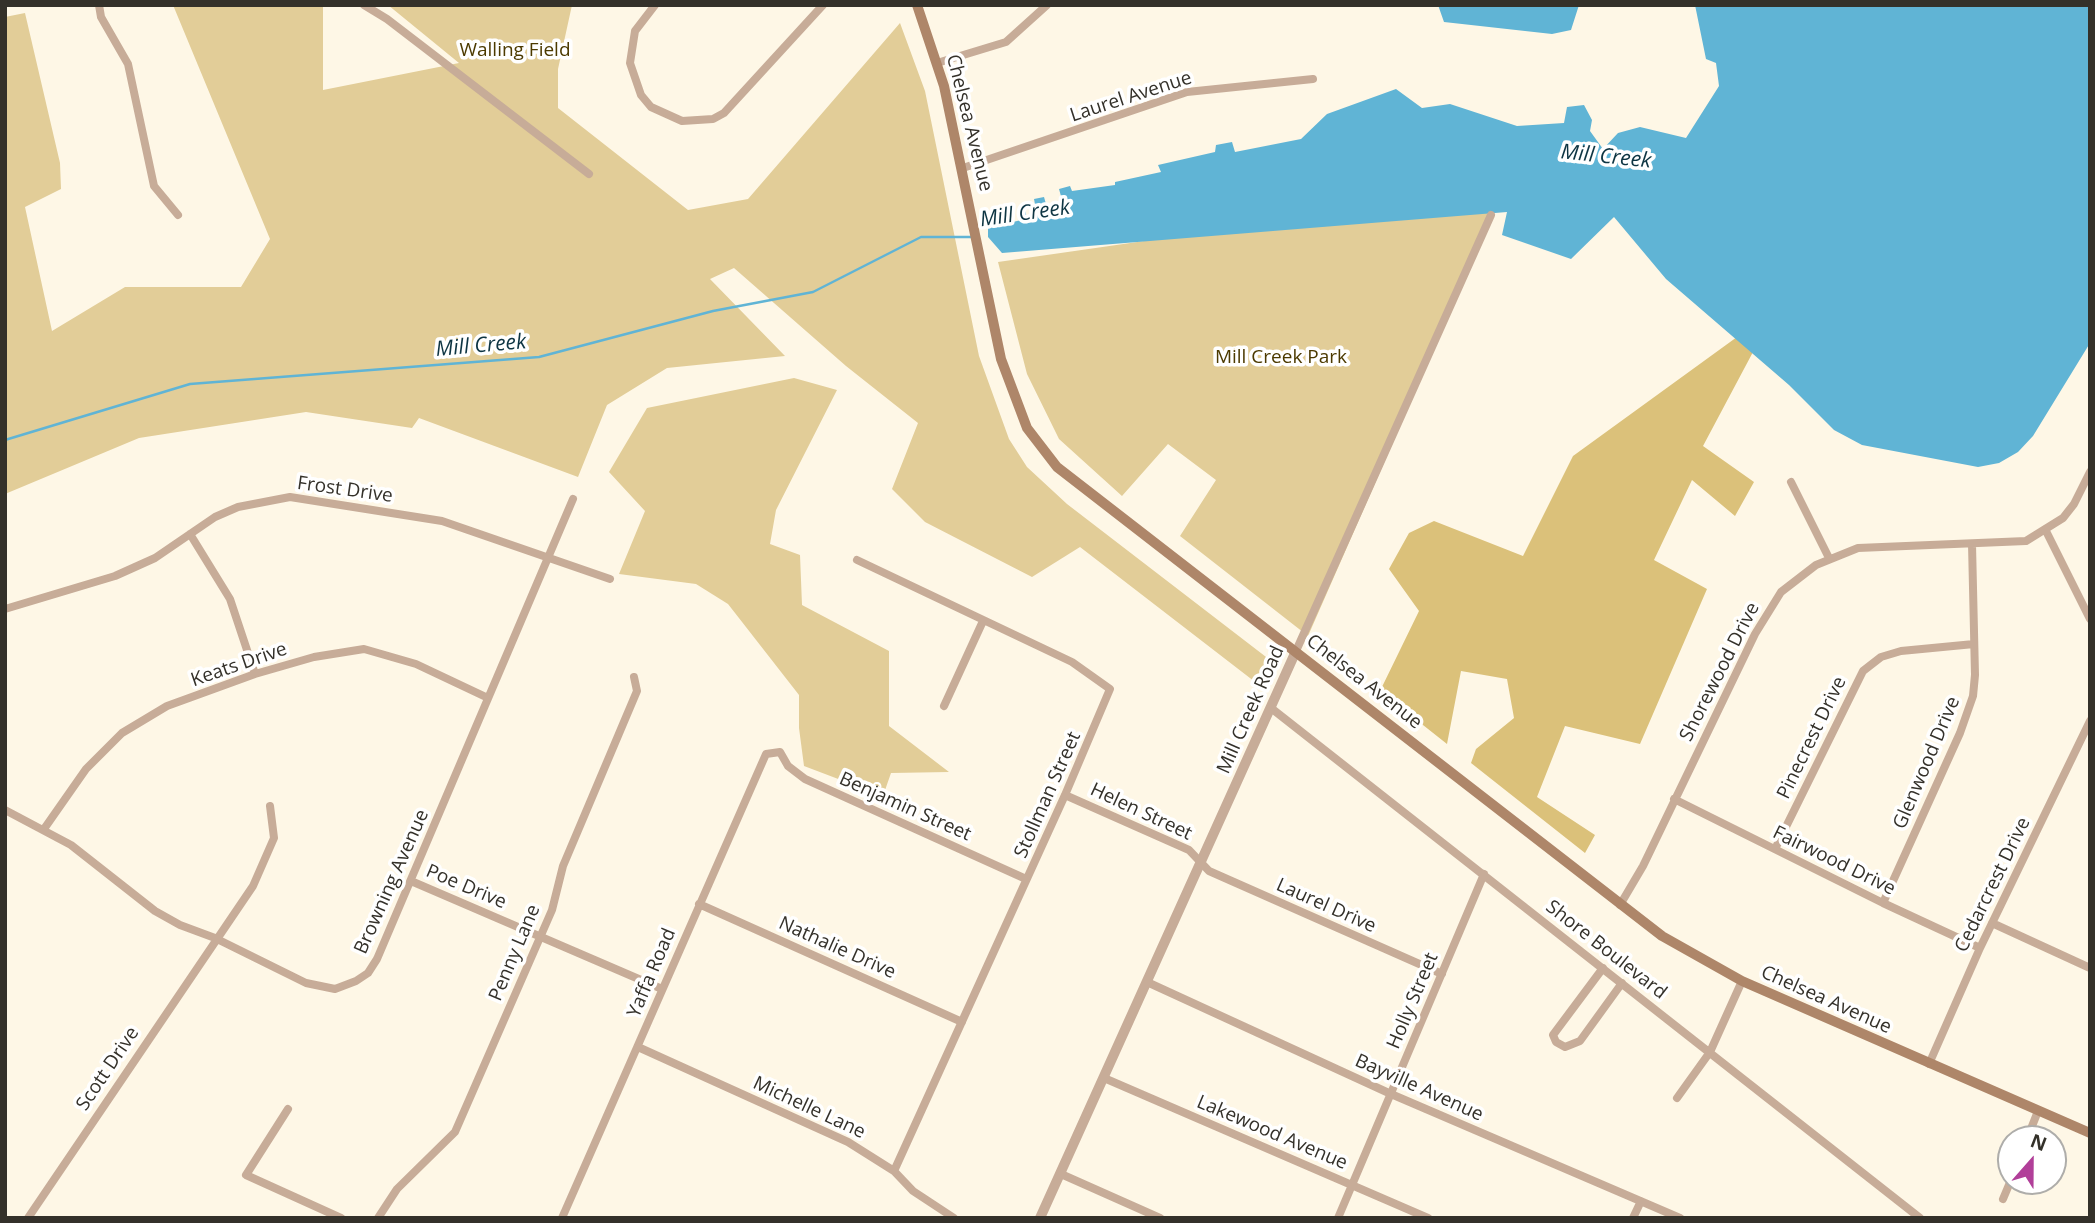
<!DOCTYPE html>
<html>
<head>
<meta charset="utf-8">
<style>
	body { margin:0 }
	#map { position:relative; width:2095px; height:1223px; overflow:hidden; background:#fef7e6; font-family:"Open Sans",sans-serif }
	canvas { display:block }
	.frame { position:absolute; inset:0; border:7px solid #34312a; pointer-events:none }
	.north { position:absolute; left:1997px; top:1125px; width:70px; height:70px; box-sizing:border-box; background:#fff; border:2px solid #aeadaa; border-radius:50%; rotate:21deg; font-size:19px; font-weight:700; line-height:28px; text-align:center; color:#34312a }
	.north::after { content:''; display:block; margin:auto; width:24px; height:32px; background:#b13f99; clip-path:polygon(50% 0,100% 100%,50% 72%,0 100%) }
</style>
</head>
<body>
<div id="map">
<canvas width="2095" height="1223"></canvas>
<div class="frame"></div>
<div class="north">N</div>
</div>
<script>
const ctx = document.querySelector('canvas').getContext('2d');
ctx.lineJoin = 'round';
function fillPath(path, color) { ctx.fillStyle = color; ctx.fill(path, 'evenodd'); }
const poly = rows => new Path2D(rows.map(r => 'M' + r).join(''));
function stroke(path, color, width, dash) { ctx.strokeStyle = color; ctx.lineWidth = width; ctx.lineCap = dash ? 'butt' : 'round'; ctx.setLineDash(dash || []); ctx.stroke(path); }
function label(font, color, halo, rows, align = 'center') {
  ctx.font = font + ' "Open Sans",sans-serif'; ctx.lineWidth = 7; ctx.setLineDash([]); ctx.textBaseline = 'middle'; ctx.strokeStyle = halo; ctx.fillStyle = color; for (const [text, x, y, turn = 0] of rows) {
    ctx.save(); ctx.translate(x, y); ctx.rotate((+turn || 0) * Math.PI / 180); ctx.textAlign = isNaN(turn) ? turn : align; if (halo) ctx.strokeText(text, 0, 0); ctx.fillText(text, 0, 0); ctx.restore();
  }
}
const green = poly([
	[173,5,323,5,323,90,459,63,388,5,572,5,558,69,558,108,688,210,748,199,900,23,925,91,979,356,1009,439,1027,467,1067,504,1270,660,1259,685,1080,547,1032,577,925,522,892,489,918,423,846,366,734,268,710,279,785,356,667,368,607,405,578,477,419,418,412,428,306,412,139,438,5,494,5,17,25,13,60,163,61,189,25,207,52,331,125,287,241,287,270,239],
	[1381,207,1496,208,1308,636,1180,536,1216,480,1168,444,1122,496,1059,439,1027,374,998,262],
	[794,378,837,390,776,510,770,544,800,555,802,605,889,651,889,726,949,772,891,773,883,796,804,766,799,728,799,695,728,604,696,584,619,574,645,511,609,472,647,408]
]);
const forest = poly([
	[1737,337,1753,352,1703,446,1754,482,1735,516,1692,480,1654,560,1707,589,1640,744,1565,726,1537,797,1595,835,1585,853,1471,763,1476,749,1514,718,1507,679,1461,671,1447,744,1380,691,1419,611,1389,569,1409,533,1434,521,1523,556,1573,456]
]);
const water = poly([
	[1438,5,1579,5,1571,30,1552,34,1444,22],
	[1695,5,2090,5,2090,343,2033,436,2018,452,1999,463,1978,467,1862,445,1834,430,1789,385,1666,279,1614,217,1571,259,1502,235,1507,212,1002,253,988,237,988,227,1007,223,1005,212,1010,211,1013,222,1021,220,1018,208,1024,207,1027,218,1037,215,1034,199,1044,197,1048,211,1064,207,1059,189,1070,186,1072,191,1115,185,1115,182,1161,172,1158,165,1215,152,1216,145,1232,142,1235,152,1301,139,1327,114,1396,89,1422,108,1450,104,1517,126,1564,123,1567,107,1584,105,1592,120,1590,131,1603,149,1618,133,1640,127,1686,138,1719,86,1716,63,1706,59]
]);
const stream = poly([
	[5,440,190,384,539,357,713,311,813,292,921,237,973,237]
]);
const minor = poly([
	[99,5,101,17,128,64,154,186,178,215],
	[364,5,387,19,589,174],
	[655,5,635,31,630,63,641,95,651,107,682,121,713,119,724,113,823,5],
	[937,63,1006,42,1047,5],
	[963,168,1187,92,1313,79],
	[1791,482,1829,558],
	[2046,531,2090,619],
	[190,534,230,599,255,674],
	[857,560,1072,662,1110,689,1065,795,894,1171],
	[5,609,115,576,155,558,215,517,238,507,290,497,442,521,610,579],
	[1296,651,1491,215],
	[944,706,983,621],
	[1271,708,1920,1218],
	[1065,795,1189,850,1209,871,1442,974],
	[1674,799,1883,903,1980,948],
	[5,810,71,845,155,911,180,925,215,938,306,983,335,989,356,981,368,973,377,959,573,499],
	[44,829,86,769,122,733,167,706,255,674,314,657,364,649,416,664,488,698],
	[1775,849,1863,671,1881,657,1901,651,1974,644],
	[411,881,662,989],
	[1883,903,1960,733,1973,696,1975,675,1972,544],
	[699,904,962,1022],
	[1620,905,1643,866,1755,634,1781,592,1816,565,1858,548,2026,541,2063,518,2074,504,2090,472],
	[1992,923,2090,968],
	[1603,968,1553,1035,1556,1042,1565,1047,1580,1041,1622,983],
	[1147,982,1391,1094,1680,1218],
	[638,1047,848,1142,894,1171,913,1191,954,1218],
	[1929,1064,1980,948,2090,721],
	[1104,1078,1428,1218],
	[1677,1098,1710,1052,1742,981],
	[288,1109,246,1175,341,1218],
	[2027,1139,2038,1111],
	[1061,1174,1160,1218],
	[2003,1199,2011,1180],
	[28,1218,253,886,274,838,270,806],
	[378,1218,397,1189,455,1132,552,910,563,866,637,691,634,677],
	[562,1218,766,754,780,752,788,766,805,779,1026,879],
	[1338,1218,1484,874],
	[1633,1218,1641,1201]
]);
const tertiary = poly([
	[1040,1218,1296,651]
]);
const secondary = poly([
	[917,5,944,86,1001,359,1027,428,1057,467,1662,936,1742,981,2090,1133]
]);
const parkNames = [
	["Walling Field",515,51],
	["Mill Creek Park",1281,358]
];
const streetNames = [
	["Laurel Avenue",1131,97,-18],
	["Chelsea Avenue",969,123,76],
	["Frost Drive",345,490,8],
	["Keats Drive",239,665,-19],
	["Shorewood Drive",1720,672,-63],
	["Chelsea Avenue",1364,682,38],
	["Mill Creek Road",1251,710,-66],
	["Pinecrest Drive",1812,738,-64],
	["Glenwood Drive",1927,763,-67],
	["Stollman Street",1048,795,-66],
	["Benjamin Street",905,807,24],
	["Helen Street",1141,812,25],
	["Fairwood Drive",1834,861,26],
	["Browning Avenue",392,882,-66],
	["Cedarcrest Drive",1993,885,-64],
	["Poe Drive",466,887,23],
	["Laurel Drive",1326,906,24],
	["Nathalie Drive",837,948,24],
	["Shore Boulevard",1606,950,38],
	["Penny Lane",515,953,-67],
	["Yaffa Road",652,973,-67],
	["Chelsea Avenue",1826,1000,24],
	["Holly Street",1413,1001,-67],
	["Scott Drive",108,1069,-56],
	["Bayville Avenue",1419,1088,24],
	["Michelle Lane",809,1108,25],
	["Lakewood Avenue",1272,1133,23]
];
const waterNames = [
	["Mill Creek",1606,157,6],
	["Mill Creek",1025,214,-8],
	["Mill Creek",481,346,-5]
];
fillPath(green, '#e2cd98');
fillPath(forest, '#dbc17a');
fillPath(water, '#60b4d5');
stroke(stream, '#60b4d5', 2.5);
stroke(minor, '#c7ac98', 8);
stroke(tertiary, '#c7ac98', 10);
stroke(secondary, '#ae8669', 10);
label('19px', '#4c3a00', '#fff', parkNames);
label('19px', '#34312a', '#fff', streetNames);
label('italic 21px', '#0e3543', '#fff', waterNames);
</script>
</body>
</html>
